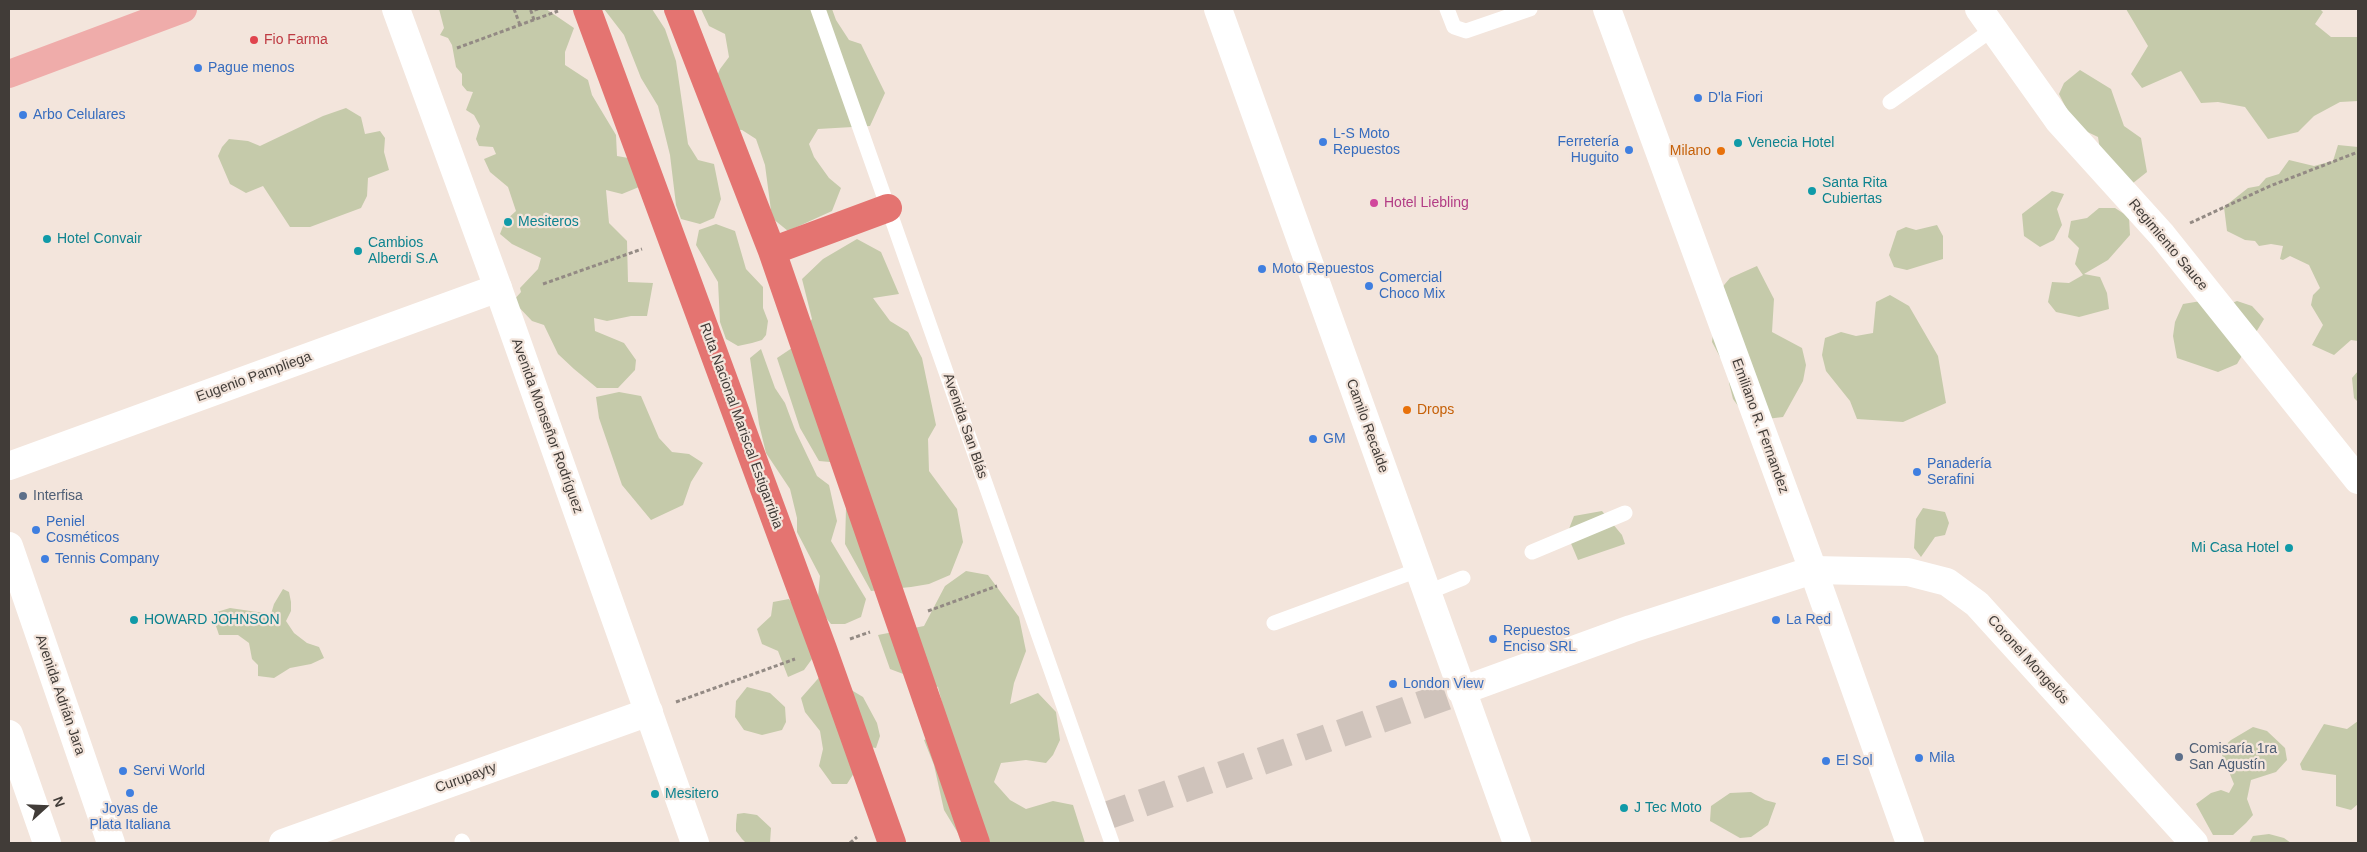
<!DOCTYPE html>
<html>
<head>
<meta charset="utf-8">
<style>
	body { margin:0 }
	#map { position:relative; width:2367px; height:852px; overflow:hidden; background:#f3e5dc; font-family:Helvetica,sans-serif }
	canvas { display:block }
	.frame { position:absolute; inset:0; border:10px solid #413c38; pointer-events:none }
	.north { position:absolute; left:20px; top:782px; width:50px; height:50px; -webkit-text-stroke:4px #f3e5dc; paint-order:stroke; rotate:70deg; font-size:14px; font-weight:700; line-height:20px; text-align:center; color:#413c38 }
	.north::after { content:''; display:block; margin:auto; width:18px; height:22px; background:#413c38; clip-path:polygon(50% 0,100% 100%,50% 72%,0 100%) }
</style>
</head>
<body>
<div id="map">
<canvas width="2367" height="852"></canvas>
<div class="frame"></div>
<div class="north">N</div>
</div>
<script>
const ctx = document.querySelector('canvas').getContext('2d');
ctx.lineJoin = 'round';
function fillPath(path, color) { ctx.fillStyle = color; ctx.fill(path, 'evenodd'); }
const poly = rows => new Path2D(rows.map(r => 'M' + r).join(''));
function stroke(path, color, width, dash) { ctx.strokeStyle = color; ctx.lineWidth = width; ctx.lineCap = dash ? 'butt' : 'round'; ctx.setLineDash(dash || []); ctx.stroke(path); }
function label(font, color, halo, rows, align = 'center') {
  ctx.font = font + ' Helvetica,sans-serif'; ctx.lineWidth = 4.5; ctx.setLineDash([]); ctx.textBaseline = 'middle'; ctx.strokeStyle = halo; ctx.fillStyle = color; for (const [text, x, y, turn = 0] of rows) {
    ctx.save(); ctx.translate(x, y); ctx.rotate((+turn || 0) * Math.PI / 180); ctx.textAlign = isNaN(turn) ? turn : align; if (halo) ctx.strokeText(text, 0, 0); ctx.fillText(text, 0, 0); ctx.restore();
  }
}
const green = poly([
	[439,9,546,9,574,28,565,52,565,65,588,80,592,95,616,135,617,156,634,159,639,187,622,194,606,190,609,223,627,241,628,282,653,283,647,316,631,316,607,321,594,318,595,331,624,343,636,360,635,370,618,388,597,388,574,369,558,354,544,325,532,321,513,301,521,292,520,288,538,269,541,258,512,244,500,234,505,221,516,211,508,187,490,172,484,159,496,154,493,147,479,146,476,139,480,126,474,115,466,110,473,92,467,91,462,85,462,74,456,67,452,45,448,38,440,35,444,28],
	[604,9,652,9,665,29,676,61,688,144,698,160,714,164,721,199,714,218,700,224,681,219,676,205,670,155,658,106,641,78,624,35],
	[701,9,832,9,836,20,849,40,861,44,885,93,870,126,818,129,809,144,814,157,829,178,841,188,832,211,788,231,772,218,765,165,756,139,742,130,717,128,706,102,720,69,729,57,725,34,709,26],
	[2126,9,2320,9,2323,12,2315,24,2331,37,2358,37,2358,101,2340,102,2314,116,2298,132,2268,139,2245,107,2218,102,2201,103,2181,71,2142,88,2131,74,2148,46],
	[2080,70,2111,89,2124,126,2141,138,2147,172,2128,187,2102,163,2098,137,2075,126,2059,94,2064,83],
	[346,108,361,117,365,134,380,131,385,138,384,152,389,170,368,178,367,196,361,208,310,227,290,227,263,186,246,193,230,184,218,156,222,147,229,139,248,141,260,146,323,116],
	[2338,145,2358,147,2358,341,2351,340,2334,355,2312,345,2323,325,2311,305,2313,295,2320,288,2309,265,2290,256,2283,260,2280,259,2283,246,2271,244,2259,246,2255,241,2245,240,2227,231,2224,207,2248,188,2259,186,2266,178,2279,174,2289,160,2314,166,2333,161],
	[2052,191,2064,194,2057,209,2062,225,2054,240,2040,247,2024,236,2022,214],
	[2099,208,2115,208,2129,217,2130,235,2108,260,2084,274,2100,277,2107,293,2109,309,2079,317,2056,312,2048,302,2052,282,2069,283,2083,275,2075,264,2079,248,2068,237,2071,221,2087,218],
	[716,224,735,231,746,269,763,287,763,308,768,321,766,335,762,340,752,343,738,346,726,339,720,322,718,282,696,245,699,230],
	[1937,225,1943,236,1943,259,1907,270,1894,267,1889,255,1897,231,1906,227,1916,230],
	[857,239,881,252,899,294,873,298,890,321,908,332,922,358,936,425,928,439,929,471,957,509,963,542,950,575,929,584,911,587,871,591,845,544,846,508,864,482,830,462,819,461,800,428,777,358,795,346,812,319,802,279,823,259],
	[1757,266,1774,299,1772,332,1802,348,1806,365,1803,381,1783,417,1758,420,1744,414,1733,399,1729,383,1737,365,1720,357,1712,342,1719,291,1730,278],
	[1890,295,1909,306,1938,356,1946,403,1903,422,1857,419,1850,401,1826,371,1822,355,1825,338,1841,332,1856,336,1873,333,1876,302],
	[2201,301,2227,305,2237,301,2252,306,2264,319,2237,364,2218,372,2177,358,2173,336,2175,322,2183,304],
	[761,349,775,388,785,403,795,430,817,476,829,485,837,521,831,541,866,599,861,617,845,624,831,624,817,607,820,576,797,532,797,518,790,489,766,453,759,424,750,358],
	[2358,371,2358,402,2354,398,2352,378],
	[619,392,641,396,659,438,672,452,689,454,703,463,691,482,683,505,651,520,622,485,599,418,596,397],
	[1923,508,1945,512,1949,523,1945,535,1935,537,1921,557,1914,548,1916,519],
	[1602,511,1622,535,1625,544,1578,560,1567,534,1574,516],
	[966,571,988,575,1019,617,1026,651,1014,683,1010,704,1038,693,1056,712,1060,740,1053,755,1046,763,1026,760,1001,763,994,782,1010,800,1026,809,1053,801,1073,805,1085,843,964,843,944,810,934,765,924,740,949,730,938,687,890,669,878,635,924,626,945,586],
	[283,589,289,592,291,602,291,611,286,621,294,633,307,643,319,647,324,658,311,664,290,668,274,678,258,676,258,665,252,659,249,643,238,635,219,635,216,626,217,612,230,608,271,614,274,604],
	[789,599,806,625,812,659,804,670,788,677,778,651,762,644,757,629,771,616,773,602],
	[823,673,863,697,877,723,880,736,876,748,857,745,854,773,847,784,832,784,819,766,823,749,820,731,805,712,801,698],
	[747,687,770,693,785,707,786,722,782,730,762,735,744,730,735,717,736,701],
	[2358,721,2358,804,2351,810,2336,806,2336,775,2302,770,2300,764,2324,724,2347,729],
	[2253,727,2267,731,2285,748,2287,760,2276,772,2251,780,2247,799,2253,815,2246,823,2233,835,2213,835,2196,804,2211,793,2221,790,2229,793,2234,784,2220,750,2231,740],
	[1751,792,1765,800,1776,803,1768,825,1751,837,1740,838,1710,821,1711,806,1730,793],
	[744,813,757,815,771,828,770,843,746,843,742,839,736,831,736,824,737,814],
	[2269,834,2284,838,2291,843,2249,843,2253,836]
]);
const streetTunnel = poly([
	[1103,817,1461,691]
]);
const path = poly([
	[514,9,520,25],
	[534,20,531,11,538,9],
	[457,48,558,11],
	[2190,223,2270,186,2358,152],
	[543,284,642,249],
	[928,611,997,586],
	[850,639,870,632],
	[676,702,795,659],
	[850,843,857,837]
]);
const lane = poly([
	[818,9,1112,843],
	[1447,9,1454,27,1466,31,1530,9],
	[1890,102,1993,29],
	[1532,552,1625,513],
	[1426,593,1463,578],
	[1274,623,1418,570],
	[462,841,463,843]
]);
const street = poly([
	[1218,9,1517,843],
	[1979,9,2058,120,2162,235,2358,480],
	[9,466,498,288],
	[9,546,111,843],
	[1461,691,1631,629,1813,570,1908,572,1947,582,1977,604,2194,843],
	[9,734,47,843],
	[283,843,649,712]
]);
const secondary = poly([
	[396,9,498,288,695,843],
	[1607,9,1813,570,1910,843]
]);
const primary = poly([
	[9,74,183,9]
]);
const highway = poly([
	[587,9,823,649,892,843],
	[678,9,772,251,976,843],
	[772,251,888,208]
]);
const markers = [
	[254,40,5,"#e0444e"],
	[198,68,5,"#3f7fe0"],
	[1698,98,5,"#3f7fe0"],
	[23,115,5,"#3f7fe0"],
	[1323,142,5,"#3f7fe0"],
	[1738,143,5,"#0f9aa8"],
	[1629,150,5,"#3f7fe0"],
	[1721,151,5,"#e8710a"],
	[1812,191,5,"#0f9aa8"],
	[1374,203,5,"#d1479c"],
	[508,222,5,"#0f9aa8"],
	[47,239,5,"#0f9aa8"],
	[358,251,5,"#0f9aa8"],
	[1262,269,5,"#3f7fe0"],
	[1369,286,5,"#3f7fe0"],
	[1407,410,5,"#e8710a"],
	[1313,439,5,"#3f7fe0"],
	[1917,472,5,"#3f7fe0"],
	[23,496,5,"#5c6f8a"],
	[36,530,5,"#3f7fe0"],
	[2289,548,5,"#0f9aa8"],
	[45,559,5,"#3f7fe0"],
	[134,620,5,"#0f9aa8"],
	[1776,620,5,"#3f7fe0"],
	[1493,639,5,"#3f7fe0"],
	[1393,684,5,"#3f7fe0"],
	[2179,757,5,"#5c6f8a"],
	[1919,758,5,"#3f7fe0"],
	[1826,761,5,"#3f7fe0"],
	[123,771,5,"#3f7fe0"],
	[130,793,5,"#3f7fe0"],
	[655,794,5,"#0f9aa8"],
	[1624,808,5,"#0f9aa8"]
];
const healthNames = [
	["Fio Farma",264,40]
];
const shopNames = [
	["Pague menos",208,68],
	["D'la Fiori",1708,98],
	["Arbo Celulares",33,115],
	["L-S Moto",1333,134],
	["Repuestos",1333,150],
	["Ferretería",1619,142,"right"],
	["Huguito",1619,158,"right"],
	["Moto Repuestos",1272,269],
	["Comercial",1379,278],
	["Choco Mix",1379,294],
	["GM",1323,439],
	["Panadería",1927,464],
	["Serafini",1927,480],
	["Peniel",46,522],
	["Cosméticos",46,538],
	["Tennis Company",55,559],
	["La Red",1786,620],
	["Repuestos",1503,631],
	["Enciso SRL",1503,647],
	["London View",1403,684],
	["Mila",1929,758],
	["El Sol",1836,761],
	["Servi World",133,771],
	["Joyas de",130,809,"center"],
	["Plata Italiana",130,825,"center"]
];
const cultureNames = [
	["Venecia Hotel",1748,143],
	["Santa Rita",1822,183],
	["Cubiertas",1822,199],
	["Mesiteros",518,222],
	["Hotel Convair",57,239],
	["Cambios",368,243],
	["Alberdi S.A",368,259],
	["Mi Casa Hotel",2279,548,"right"],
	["HOWARD JOHNSON",144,620],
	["Mesitero",665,794],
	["J Tec Moto",1634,808]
];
const foodNames = [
	["Milano",1711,151],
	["Drops",1417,410,"left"]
];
const hotelNames = [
	["Hotel Liebling",1384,203]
];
const streetNames = [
	["Regimiento Sauce",2168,245,50],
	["Eugenio Pampliega",254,377,-20],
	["Avenida Monseñor Rodríguez",547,426,70],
	["Ruta Nacional Mariscal Estigarribia",741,426,70],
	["Avenida San Blás",965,426,71],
	["Camilo Recalde",1367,426,70],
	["Emiliano R. Fernandez",1760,426,70],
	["Coronel Mongelós",2028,660,48],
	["Avenida Adrián Jara",60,695,71],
	["Curupayty",466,778,-20]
];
const serviceNames = [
	["Interfisa",33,496],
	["Comisaría 1ra",2189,749],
	["San Agustín",2189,765]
];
fillPath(green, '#c5caaa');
stroke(streetTunnel, '#cfc3bb', 28, [28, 14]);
stroke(path, '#938a84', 3, [4, 2.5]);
stroke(lane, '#fff', 15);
stroke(street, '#fff', 28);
stroke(secondary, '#fff', 28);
stroke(primary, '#efacaa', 28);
stroke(highway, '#e47471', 28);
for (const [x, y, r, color] of markers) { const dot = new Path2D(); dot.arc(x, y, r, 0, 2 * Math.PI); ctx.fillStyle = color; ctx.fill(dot); stroke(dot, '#f3e5dc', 2); }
label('14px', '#be3a42', '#f3e5dc', healthNames, 'left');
label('14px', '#366cbe', '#f3e5dc', shopNames, 'left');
label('14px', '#0d838f', '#f3e5dc', cultureNames, 'left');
label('14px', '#c56008', '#f3e5dc', foodNames, 'right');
label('14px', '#b23c85', '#f3e5dc', hotelNames, 'left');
label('14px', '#413c38', '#f3e5dc', streetNames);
label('14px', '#4e5e75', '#f3e5dc', serviceNames, 'left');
</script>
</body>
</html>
